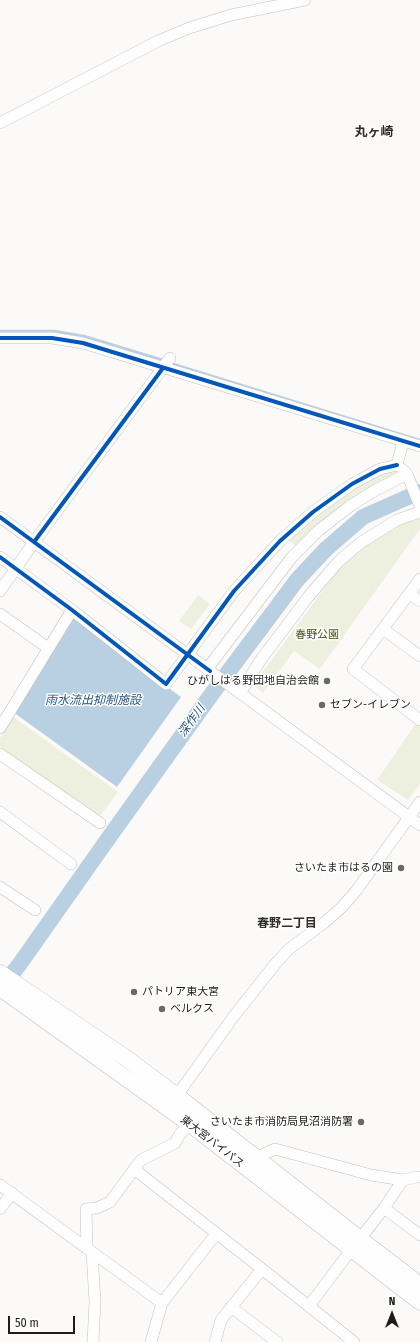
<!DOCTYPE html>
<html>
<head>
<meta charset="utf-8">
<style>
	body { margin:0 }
	#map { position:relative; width:420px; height:1342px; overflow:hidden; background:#fcfaf8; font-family:"Fira Sans Condensed",sans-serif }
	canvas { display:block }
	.north { position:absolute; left:372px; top:1294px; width:40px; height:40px; -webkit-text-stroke:3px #fff; paint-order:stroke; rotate:0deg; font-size:11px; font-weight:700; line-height:16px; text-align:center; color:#1d1c1a }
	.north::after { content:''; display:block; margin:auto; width:14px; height:18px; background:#1d1c1a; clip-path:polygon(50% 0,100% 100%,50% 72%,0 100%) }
	.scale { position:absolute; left:8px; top:1316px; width:67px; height:18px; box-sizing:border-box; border:2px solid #1d1c1a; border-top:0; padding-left:5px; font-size:12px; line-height:14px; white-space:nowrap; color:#1d1c1a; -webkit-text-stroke:3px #fff; paint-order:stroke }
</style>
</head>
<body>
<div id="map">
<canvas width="420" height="1342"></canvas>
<div class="north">N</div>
<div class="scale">50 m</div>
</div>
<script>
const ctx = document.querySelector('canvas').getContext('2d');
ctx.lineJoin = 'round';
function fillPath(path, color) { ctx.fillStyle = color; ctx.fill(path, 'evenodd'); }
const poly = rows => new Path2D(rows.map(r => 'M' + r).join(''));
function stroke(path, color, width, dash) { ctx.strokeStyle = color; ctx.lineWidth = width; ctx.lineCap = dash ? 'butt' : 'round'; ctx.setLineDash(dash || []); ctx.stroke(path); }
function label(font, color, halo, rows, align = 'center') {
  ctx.font = font + ' "Fira Sans Condensed","Noto Sans JP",sans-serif'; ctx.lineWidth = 3; ctx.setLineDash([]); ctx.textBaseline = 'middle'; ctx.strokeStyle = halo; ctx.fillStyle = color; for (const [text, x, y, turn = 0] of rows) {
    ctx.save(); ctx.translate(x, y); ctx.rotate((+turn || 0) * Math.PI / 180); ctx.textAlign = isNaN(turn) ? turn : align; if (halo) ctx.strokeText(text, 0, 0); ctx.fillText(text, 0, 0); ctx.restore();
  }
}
const green = poly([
	[395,469,402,474,296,547,289,540,314,517,358,485],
	[420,517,420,529,320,669,294,651,263,693,253,685,342,564,375,539,398,525],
	[198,595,210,604,191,629,179,621],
	[12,716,118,792,99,817,0,747,0,738],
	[416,723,420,726,420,784,408,800,377,780]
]);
const water = poly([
	[73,618,181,697,117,787,13,712]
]);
const stream = poly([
	[0,331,54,331,84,336,163,360],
	[170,363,420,440]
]);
const river = poly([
	[0,989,19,965,110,836,211,695,297,580,326,549,363,517,399,501,420,492]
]);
const minor = poly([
	[0,123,158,41,189,28,231,15,305,0],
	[0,338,52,338,83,343,420,446],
	[397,465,403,441],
	[402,469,407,474,420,506],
	[0,517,420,825],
	[0,557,72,610,166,684,234,591,280,541,313,512,352,484,380,469,397,465],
	[420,579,353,669,420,720],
	[0,591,34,542,170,358],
	[409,594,420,601],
	[0,614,48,648],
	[383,629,420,656],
	[207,669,292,557,318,531,350,506,376,490,407,474],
	[240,693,262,658,308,597,338,562,360,543,397,520,420,512],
	[0,728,72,610],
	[0,754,100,823],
	[0,812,71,864],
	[0,887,35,910],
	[173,1101,234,1016,276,963,289,949,324,923,342,907,356,891,420,802],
	[257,1158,264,1154,275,1149,371,1175,403,1180,417,1177,420,1177],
	[134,1169,262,1269,354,1342],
	[0,1185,162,1303],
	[384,1208,420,1235],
	[0,1209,12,1193],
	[360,1239,384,1208,403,1180],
	[87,1249,86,1209,97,1208,110,1202,141,1160,175,1143,180,1134,190,1124],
	[92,1252,95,1302,93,1342],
	[309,1306,351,1250],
	[231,1307,277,1342],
	[151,1342,162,1303,216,1234],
	[215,1342,221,1320,262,1269]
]);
const highway = poly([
	[0,973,126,1058,177,1096,360,1239,420,1285],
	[0,988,190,1124,420,1302]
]);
const cycleway = poly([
	[0,338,52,338,83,343,420,446],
	[0,517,210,671],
	[34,542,163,368],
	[0,557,72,610,166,684,234,591,280,541,313,512,352,484,380,469,397,465]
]);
const markers = [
	[327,681,4,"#6b6a68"],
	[322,705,4,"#6b6a68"],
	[401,868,4,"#6b6a68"],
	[134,992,4,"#6b6a68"],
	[162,1009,4,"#6b6a68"],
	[361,1122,4,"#6b6a68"]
];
const parkNames = [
	["春野公園",317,635]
];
const poiNames = [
	["ひがしはる野団地自治会館",319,681],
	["セブン-イレブン",330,705,"left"],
	["さいたま市はるの園",393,868],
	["パトリア東大宮",142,992,"left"],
	["ベルクス",170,1009,"left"],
	["さいたま市消防局見沼消防署",353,1122]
];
const streetNames = [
	["東大宮バイパス",212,1142,38]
];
const waterNames = [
	["雨水流出抑制施設",93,701],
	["深作川",192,721,-54]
];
const neighbourhoodNames = [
	["春野二丁目",287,924]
];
const quarterNames = [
	["丸ヶ崎",374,132]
];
fillPath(green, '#eef0df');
fillPath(water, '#b9cfe2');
stroke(stream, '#b9cfe2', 2.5);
stroke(river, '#b9cfe2', 16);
stroke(minor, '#c2c1bf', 12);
stroke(highway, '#c2c1bf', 17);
stroke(minor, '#fffefe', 11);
stroke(highway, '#fffefe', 16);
stroke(cycleway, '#0057b8', 4);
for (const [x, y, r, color] of markers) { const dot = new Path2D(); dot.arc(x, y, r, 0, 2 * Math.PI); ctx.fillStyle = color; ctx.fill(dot); stroke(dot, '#fff', 1.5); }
label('11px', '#4c5314', '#fff', parkNames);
label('11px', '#1d1c1a', '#fff', poiNames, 'right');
label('11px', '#1d1c1a', '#fff', streetNames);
label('italic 12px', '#25567d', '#fff', waterNames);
label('bold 12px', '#302d2a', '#fff', neighbourhoodNames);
label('bold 13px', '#302d2a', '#fff', quarterNames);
</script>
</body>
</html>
